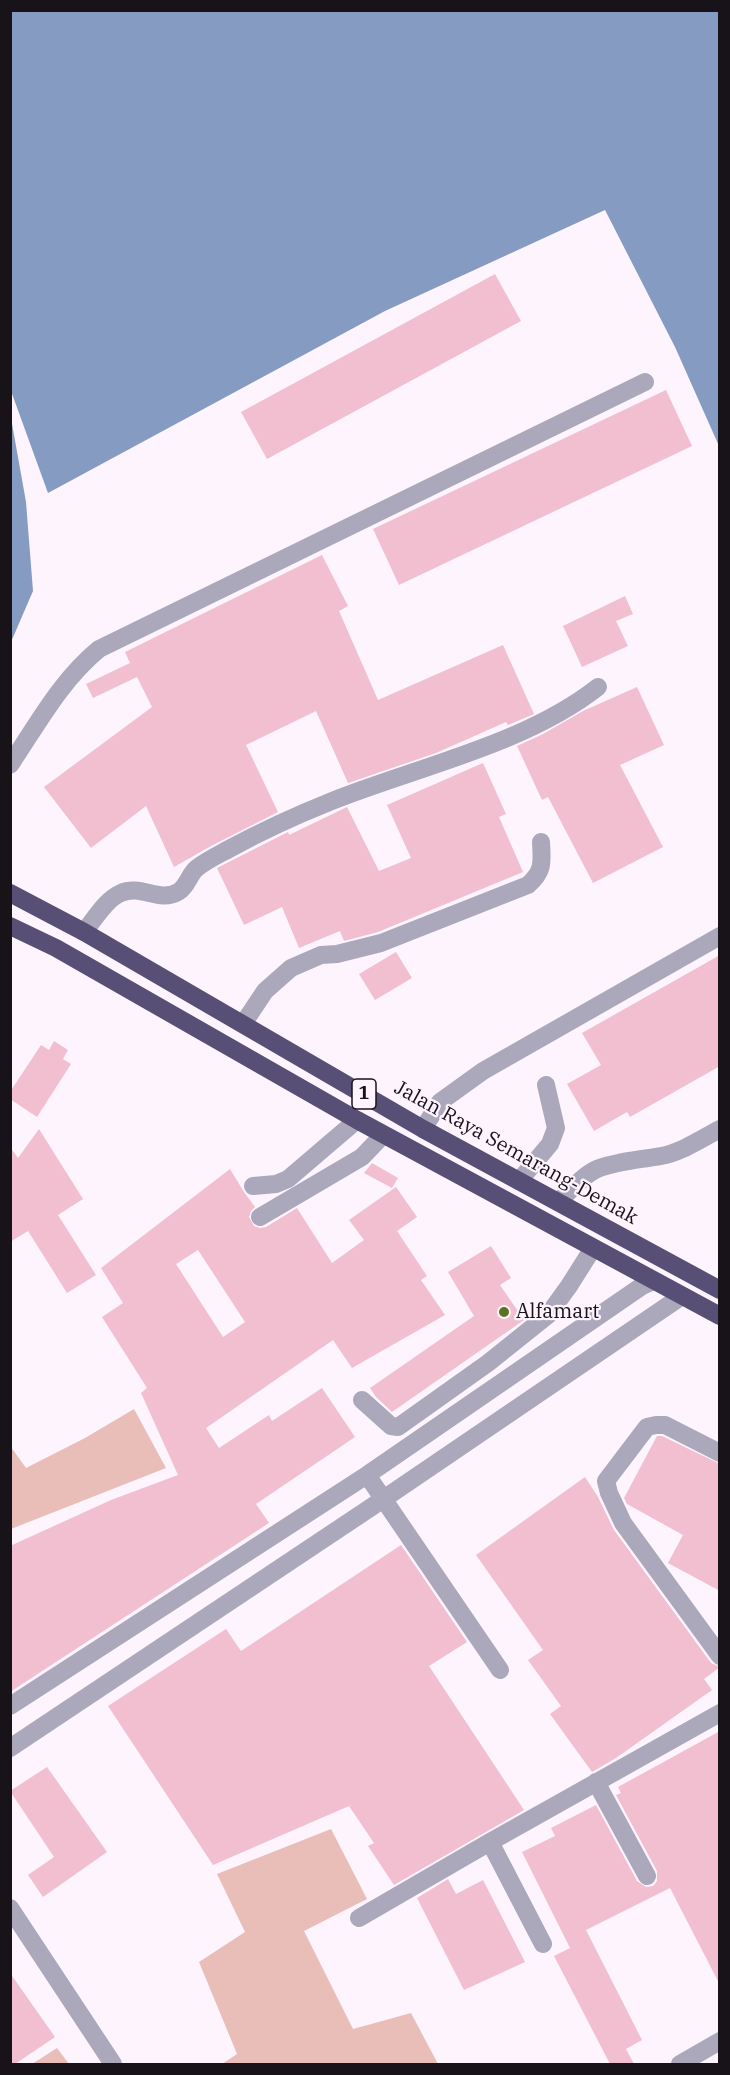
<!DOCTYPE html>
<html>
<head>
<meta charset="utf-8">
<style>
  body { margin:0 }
  #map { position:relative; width:730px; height:2075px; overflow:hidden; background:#fdf4fe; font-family:"IBM Plex Serif",serif }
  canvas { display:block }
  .frame { position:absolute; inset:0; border:12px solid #181318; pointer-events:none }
</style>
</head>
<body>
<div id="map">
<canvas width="730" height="2075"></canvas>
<div class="frame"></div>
</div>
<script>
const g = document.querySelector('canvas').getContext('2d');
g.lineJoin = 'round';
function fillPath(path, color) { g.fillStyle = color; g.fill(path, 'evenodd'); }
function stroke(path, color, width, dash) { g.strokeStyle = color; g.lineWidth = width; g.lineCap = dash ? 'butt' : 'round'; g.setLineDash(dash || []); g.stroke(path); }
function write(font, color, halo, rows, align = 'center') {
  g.font = font + ' "IBM Plex Serif",serif'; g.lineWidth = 4.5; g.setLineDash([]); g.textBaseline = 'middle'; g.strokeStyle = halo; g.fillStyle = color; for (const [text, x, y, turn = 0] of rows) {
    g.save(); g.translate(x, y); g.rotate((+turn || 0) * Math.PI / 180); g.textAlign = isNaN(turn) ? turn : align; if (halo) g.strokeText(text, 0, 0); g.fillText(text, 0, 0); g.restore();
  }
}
fillPath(new Path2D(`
  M134 1409 166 1468 11 1529V1447L26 1468 85 1438Z
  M331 1829 367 1899 304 1931 353 2029 411 2013 438 2064H222L237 2054 199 1962 245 1932 217 1874Z
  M57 2048 69 2064H32Z`), '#e9beb8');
fillPath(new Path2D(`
  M11 10 719 11V446L675 347 605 210 385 311 48 493 11 391Z
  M11 418 26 502 33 591 11 642Z`), '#869bc1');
fillPath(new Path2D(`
  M495 274 521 321 267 459 241 412Z
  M666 390 692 446 399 585 373 529Z
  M322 555 348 606 339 611 378 700 503 645 534 714 508 725 506 722 436 753 348 783 316 711 246 745 278 812 211 846 174 867 146 806 91 848 44 787 152 707 137 677 93 698 86 684 130 663 125 652Z
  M625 596 633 614 616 621 628 646 582 667 563 626Z
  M637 687 664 745 620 765 663 847 593 883 548 797 542 800 517 746 543 734 583 711Z
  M483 763 506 814 499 817 523 872 378 932 344 941 340 931 299 948 282 907 244 925 217 868 284 834 288 832 289 835 347 807 379 871 411 858 387 805Z
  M396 952 412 978 375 1000 359 974Z
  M720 955V1066L630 1117 627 1112 594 1131 567 1084 601 1065 582 1033Z
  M54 1041 68 1050 63 1059 71 1064 37 1117 10 1099V1092L41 1045 49 1050Z
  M39 1129 83 1199 58 1215 96 1275 67 1293 28 1231 10 1242V1147L18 1158Z
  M372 1163 398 1178 392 1188 364 1173Z
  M230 1169 244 1192 255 1207 251 1211 249 1217 254 1226 260 1228 266 1227 297 1208 332 1263 364 1240 349 1220 396 1187 417 1217 397 1231 427 1276 421 1280 445 1315 352 1368 333 1340 206 1428 219 1448 269 1415 272 1421 322 1388 355 1437 256 1504 269 1523 10 1692V1546L111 1500 178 1475 141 1393 147 1388 102 1317 123 1303 101 1268ZM198 1250 245 1322 223 1337 176 1264Z
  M491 1246 511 1278 500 1285 524 1320 392 1412 376 1397 370 1388 474 1316 448 1272Z
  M657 1436H662L720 1464V1591L668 1563 683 1535 627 1504 624 1498Z
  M585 1477 598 1497 614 1530 711 1663 720 1667 704 1679 712 1690 616 1758 592 1772 550 1714 561 1706 528 1660 543 1650 476 1555Z
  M401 1545 467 1642 429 1666 524 1810 394 1885 368 1846 374 1843 349 1806 213 1865 108 1706 226 1629 241 1651Z
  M720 1731V1985L670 1888 586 1930 642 2040 626 2049 634 2064H610L554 1956 570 1948 522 1852 555 1836 551 1828 596 1805 637 1881 646 1887 653 1886 657 1881V1871L616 1795 621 1793 618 1787Z
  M47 1767 107 1852 43 1897 28 1875 54 1857 10 1791Z
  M448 1879 456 1894 483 1880 525 1962 464 1990 417 1898Z
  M10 1973 55 2037 15 2064H10Z`), '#f1bfcf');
stroke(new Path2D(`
  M10 765C37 725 61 680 99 649L645 382
  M84 932C94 920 106 899 121 893 141 884 159 903 178 892 188 886 189 874 197 868 207 860 218 855 229 849 262 831 297 815 332 801 417 767 526 744 598 687
  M243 1024 265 991 291 968 321 955 337 954 381 943 528 885C544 871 542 862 541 842
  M423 1129 440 1102 483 1071 720 936
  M519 1181 550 1144 556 1128 546 1085
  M253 1186 276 1184 288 1179 357 1120
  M558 1202C570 1191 582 1176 597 1169 618 1161 639 1160 661 1156 682 1152 701 1139 720 1129
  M260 1217 362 1157 383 1135
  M362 1400 391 1426 398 1427 488 1363 548 1315 569 1286 593 1248
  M720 1453 665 1425H656L647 1427 606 1481 609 1493 623 1523 720 1656
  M367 1475 500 1670
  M10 1706 367 1475 642 1286 653 1281
  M10 1748 382 1500 682 1296
  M596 1782 647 1876
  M490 1842 543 1944
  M10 1908 113 2064
  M359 1918 490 1842 720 1713
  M680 2064 720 2041`), '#aba8bb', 18);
stroke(new Path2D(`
  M10 893 84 932 423 1129 720 1290
  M10 926 56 948 357 1120 720 1316`), '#574f75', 18);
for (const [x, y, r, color] of [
  [504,1312,6,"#5c7121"]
]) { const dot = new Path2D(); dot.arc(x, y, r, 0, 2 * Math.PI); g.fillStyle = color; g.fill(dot); stroke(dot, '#fdf4fe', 2); }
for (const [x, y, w] of [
  [364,1094,24]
]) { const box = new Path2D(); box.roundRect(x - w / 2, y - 15, w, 30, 4.5); g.fillStyle = '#fdf4fe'; g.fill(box); stroke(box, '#181318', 1.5); }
write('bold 18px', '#181318', null, [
  ["1",364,1094]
]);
write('20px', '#181318', '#fdf4fe', [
  ["Jalan Raya Semarang-Demak",516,1153,29]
]);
write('20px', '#181318', '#fdf4fe', [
  ["Alfamart",516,1312]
], 'left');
</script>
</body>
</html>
